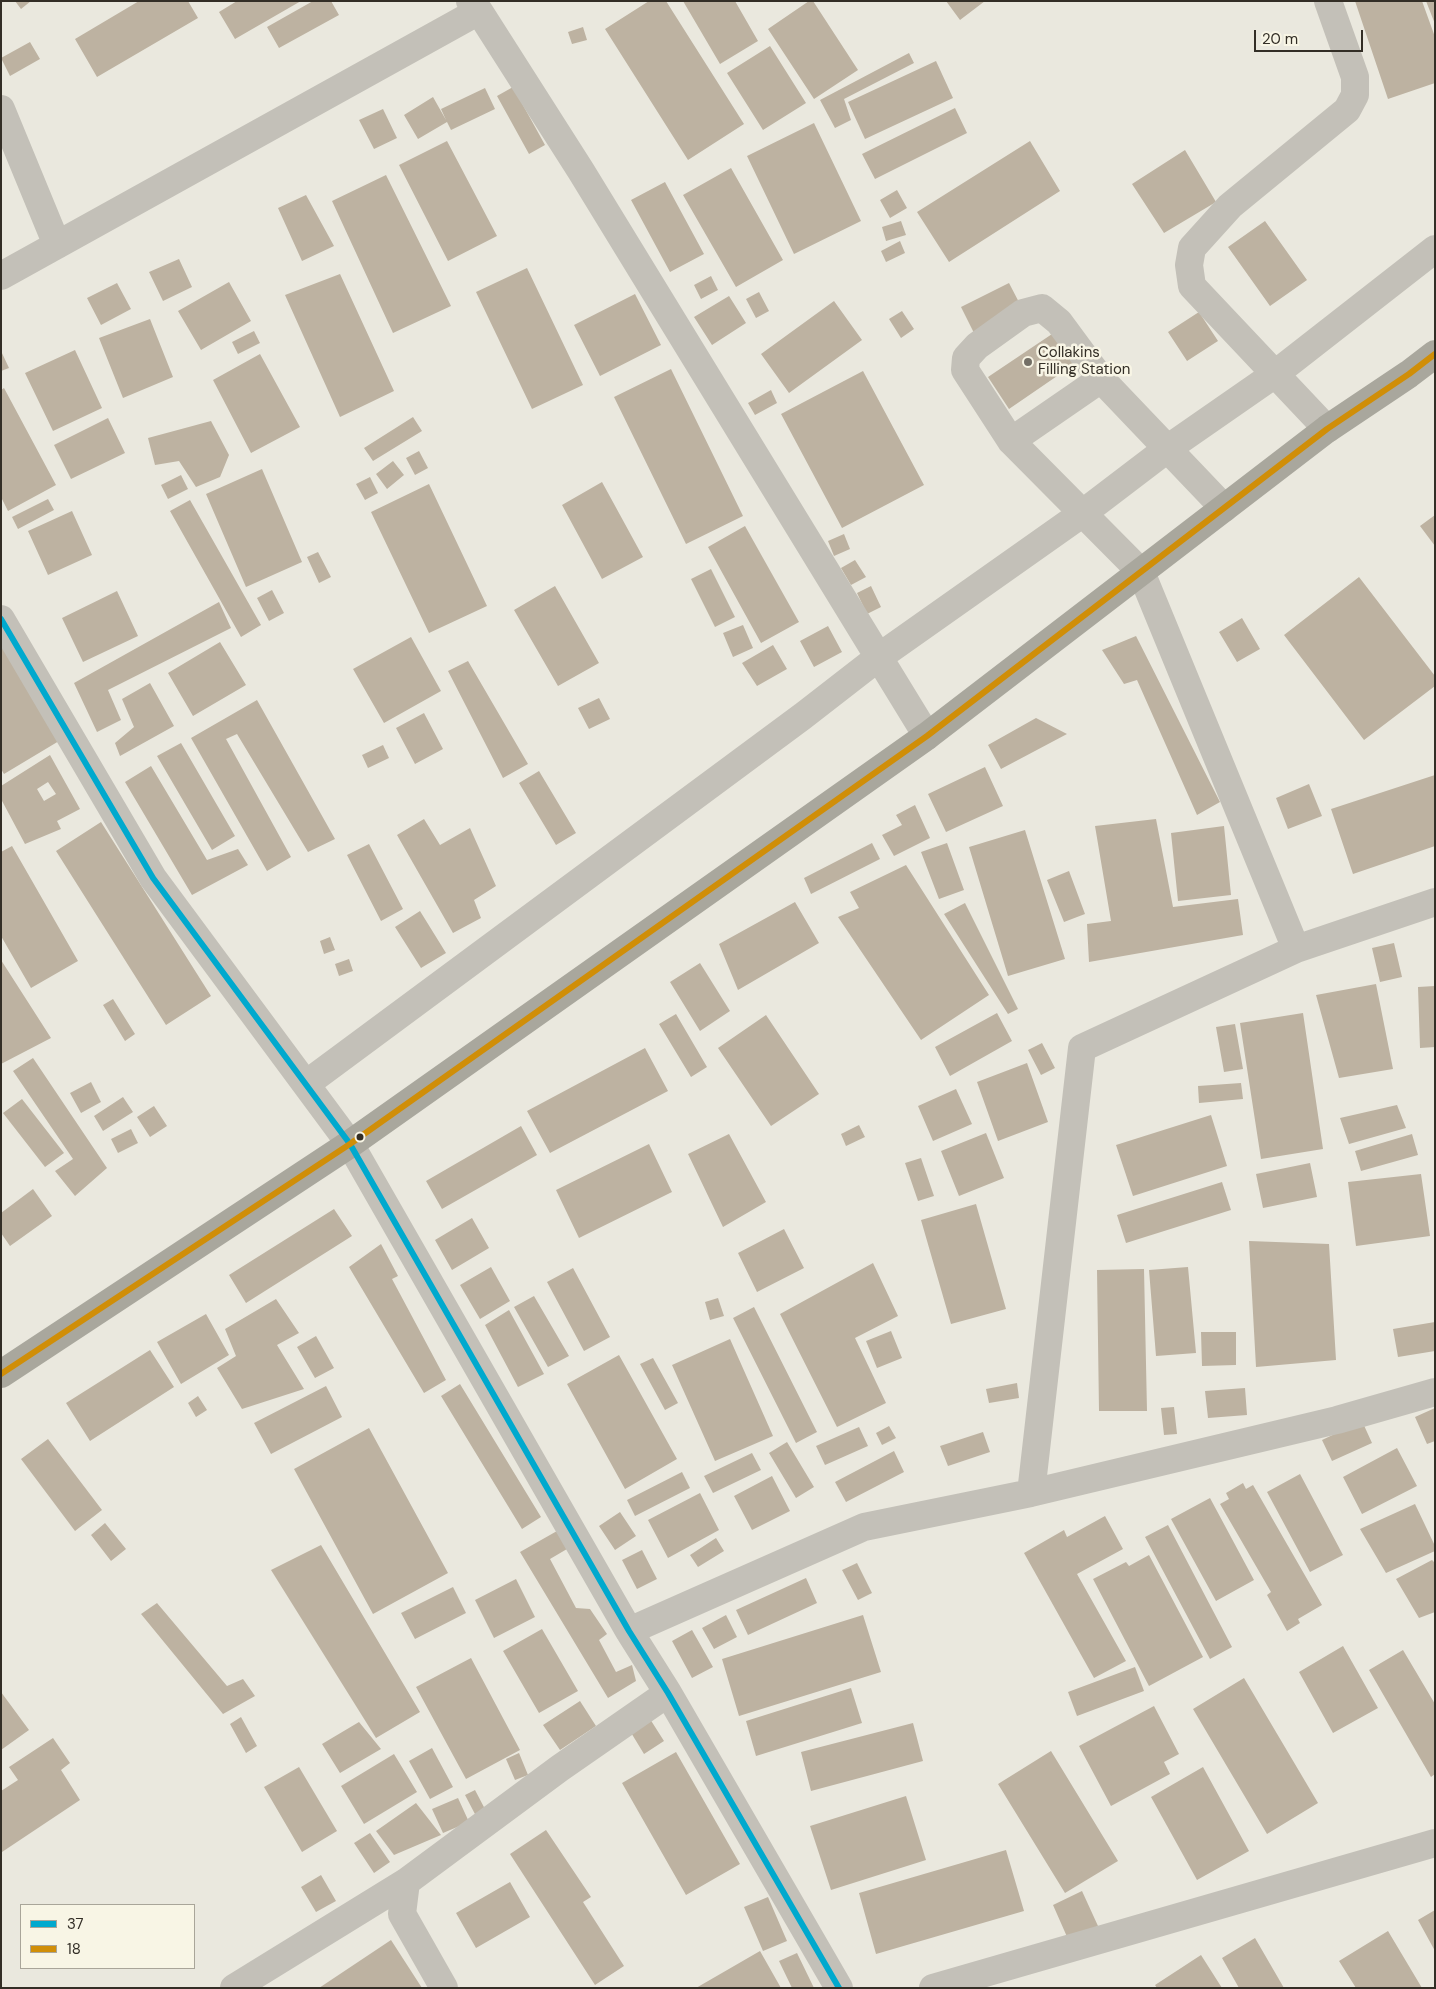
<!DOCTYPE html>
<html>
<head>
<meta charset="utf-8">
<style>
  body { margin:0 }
  #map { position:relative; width:1436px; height:1989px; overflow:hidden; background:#eae8de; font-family:"DM Sans",sans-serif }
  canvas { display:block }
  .frame { position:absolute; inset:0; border:2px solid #332e26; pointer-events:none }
  .legend { position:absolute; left:20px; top:1904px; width:175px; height:65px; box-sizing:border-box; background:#f8f5e5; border:1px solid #a9a599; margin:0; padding:6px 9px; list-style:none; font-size:15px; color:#332e26 }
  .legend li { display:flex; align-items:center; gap:10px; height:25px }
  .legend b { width:25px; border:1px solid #a9a599 }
  .scale { position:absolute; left:1254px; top:30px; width:109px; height:22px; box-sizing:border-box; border:2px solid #332e26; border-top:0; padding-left:6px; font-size:15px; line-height:18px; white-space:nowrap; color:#332e26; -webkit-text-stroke:4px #f8f5e5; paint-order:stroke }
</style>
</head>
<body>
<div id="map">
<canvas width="1436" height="1989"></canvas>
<div class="frame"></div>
<ul class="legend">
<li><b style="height:6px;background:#00a9ce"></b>37</li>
<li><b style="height:6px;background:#d08e08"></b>18</li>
</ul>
<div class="scale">20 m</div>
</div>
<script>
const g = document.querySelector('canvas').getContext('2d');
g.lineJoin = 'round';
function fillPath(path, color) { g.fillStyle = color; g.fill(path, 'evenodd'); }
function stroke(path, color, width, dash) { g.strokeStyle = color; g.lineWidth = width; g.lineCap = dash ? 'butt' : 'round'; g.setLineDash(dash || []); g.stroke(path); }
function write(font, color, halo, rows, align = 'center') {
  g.font = font + ' "DM Sans",sans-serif'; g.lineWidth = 5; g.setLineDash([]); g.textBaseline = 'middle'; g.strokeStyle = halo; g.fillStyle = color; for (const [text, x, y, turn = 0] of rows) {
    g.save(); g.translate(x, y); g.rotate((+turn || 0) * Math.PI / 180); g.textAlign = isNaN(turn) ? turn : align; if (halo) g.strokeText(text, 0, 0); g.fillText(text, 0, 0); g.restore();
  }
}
fillPath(new Path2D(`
  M15 1H31L21 9Z
  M139 1H188L198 18 97 77 75 39Z
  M237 1H301L235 39 219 12Z
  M313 1H331L339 15 279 48 267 27Z
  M649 1H666L744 124 688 160 605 29Z
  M683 1H735L758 41 720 64Z
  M809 1H813L858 70 814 99 768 29Z
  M946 1H985L960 20Z
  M1355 1H1422L1435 37V83L1388 99Z
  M1426 1H1435V24Z
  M583 27 587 40 572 44 568 32Z
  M30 42 40 59 10 76 1 58Z
  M770 46 806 103 763 130 727 73Z
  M909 53 914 63 844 99 851 120 835 128 820 100Z
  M936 61 953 98 865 139 848 102Z
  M513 87 545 145 529 154 497 96Z
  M485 88 495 109 451 130 447 122 418 139 404 115 433 97 446 120 441 109Z
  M955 108 967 133 875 179 862 154Z
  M383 109 397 138 374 149 359 120Z
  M814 123 861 221 794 254 747 156Z
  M447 141 497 236 448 261 399 165Z
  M1030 141 1060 191 949 262 917 212Z
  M1185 150 1216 202 1164 233 1132 184Z
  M731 168 783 260 736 287 683 195Z
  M386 175 451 306 393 333 332 201Z
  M665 182 704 254 670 272 631 200Z
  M897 190 907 208 890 218 880 200Z
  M306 195 334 246 302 261 278 208Z
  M901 221 906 235 886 241 882 227Z
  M1265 221 1307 280 1270 306 1228 247Z
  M900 241 905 253 886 262 881 251Z
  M179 259 192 287 163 301 149 272Z
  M527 268 583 385 532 409 476 292Z
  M340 274 394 391 340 417 285 295Z
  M711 276 718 290 701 299 694 285Z
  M229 282 251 321 201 350 178 311Z
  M117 283 131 309 101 325 87 298Z
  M1009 283 1023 310 975 335 961 307Z
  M759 292 769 311 756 318 746 299Z
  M635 294 661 345 600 376 574 325Z
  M729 296 746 323 712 345 694 317Z
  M834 301 862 340 789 393 761 354Z
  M902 311 914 329 901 338 889 319Z
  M1199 312 1218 341 1187 361 1168 332Z
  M150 319 173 377 123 398 99 338Z
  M1058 330 1079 361 1009 409 988 377Z
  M254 331 260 343 238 354 232 342Z
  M75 350 102 408 53 431 25 373Z
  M1 351 9 368 1 371Z
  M260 354 300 427 251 453 213 380Z
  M671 369 743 516 686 544 614 397Z
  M863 371 924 485 842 528 781 414Z
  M4 388 56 485 8 511 1 497V390Z
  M771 390 777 403 755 415 748 403Z
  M413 417 422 431 373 461 364 448Z
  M108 418 125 453 71 479 54 445Z
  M211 421 229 455 220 477 196 487 179 461 155 465 148 438Z
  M419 451 428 468 415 475 406 458Z
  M393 461 404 475 387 489 376 474Z
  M262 469 302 562 246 587 206 494Z
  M181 475 188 489 168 499 161 485Z
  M370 477 378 493 365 500 356 484Z
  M602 482 643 557 602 579 562 505Z
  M429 484 487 606 429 633 371 512Z
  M48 499 54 510 18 529 12 517Z
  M190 500 261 625 241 637 170 511Z
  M72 511 92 555 48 575 28 531Z
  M1435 515V546L1420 526Z
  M745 526 799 622 761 643 708 547Z
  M844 534 850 549 834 556 828 541Z
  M318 552 331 577 319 583 307 557Z
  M855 560 866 577 851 585 841 568Z
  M711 569 735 617 715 627 691 579Z
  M1359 577 1435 676V686L1364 740 1284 635Z
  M555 586 599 663 558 686 514 610Z
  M871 586 881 607 867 614 857 593Z
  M272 590 284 613 269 621 257 598Z
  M117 591 138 636 83 662 62 618Z
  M219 602 231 628 108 690 121 720 97 732 74 683Z
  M1242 618 1260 649 1237 662 1219 632Z
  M743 625 753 648 733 657 723 633Z
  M828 626 842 652 814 667 800 641Z
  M1136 636 1220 802 1197 815 1137 680 1124 684 1102 650Z
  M411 637 441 691 384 723 353 669Z
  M220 642 246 685 193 716 168 673Z
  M1 645 59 741 4 774 1 769Z
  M773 645 787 669 757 686 742 663Z
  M468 661 528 764 503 778 448 671Z
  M150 683 174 726 120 756 115 743 134 727 122 699Z
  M599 698 610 719 589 729 578 708Z
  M257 700 335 839 308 852 237 734 226 739 291 857 267 871 191 738Z
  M424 713 443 749 415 764 396 728Z
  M1036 718 1067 734 1001 769 988 745Z
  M181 743 235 836 212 850 157 756Z
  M383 745 389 758 368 768 362 755Z
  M50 755 80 809 57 821 61 829 25 844 1 799V786ZM48 782 56 794 44 801 37 789Z
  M151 766 207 860 238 849 248 865 192 895 125 782Z
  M985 767 1003 806 946 832 928 794Z
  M539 771 576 833 556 845 519 783Z
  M1435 775V846L1353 874 1331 809Z
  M1309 784 1322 816 1288 829 1276 798Z
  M915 805 930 838 894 856 882 835 902 825 896 815Z
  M424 819 440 845 470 828 496 886 474 900 481 918 453 933 397 835Z
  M1156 819 1173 907 1238 899 1243 935 1089 962 1087 924 1111 921 1095 826Z
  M101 822 211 996 166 1025 56 851Z
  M1224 826 1231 895 1178 901 1171 833Z
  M1025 830 1065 959 1008 976 969 847Z
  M872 843 880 859 811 894 804 878Z
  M947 843 964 890 939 899 921 852Z
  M369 844 403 909 381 921 347 855Z
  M12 846 78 961 31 988 1 936V852Z
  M906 865 989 995 921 1040 838 917 859 908 850 892Z
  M1069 871 1085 914 1064 922 1047 880Z
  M795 902 819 943 738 990 719 944Z
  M965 903 1018 1009 1008 1014 944 914Z
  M420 911 446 953 421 968 395 927Z
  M330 937 335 950 324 954 320 941Z
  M1394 943 1402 977 1380 982 1372 948Z
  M349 959 353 971 339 976 335 964Z
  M1 960 51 1038 1 1064Z
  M700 963 730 1011 700 1031 670 982Z
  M1376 984 1393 1069 1339 1078 1316 995Z
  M1435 986V1047L1420 1048 1418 987Z
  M113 999 135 1034 125 1041 103 1005Z
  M997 1013 1012 1041 950 1076 935 1047Z
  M1303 1013 1323 1149 1261 1159 1240 1023Z
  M676 1014 707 1067 691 1077 659 1024Z
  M766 1015 819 1094 771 1126 718 1048Z
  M1235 1024 1243 1069 1224 1072 1216 1027Z
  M1042 1043 1055 1068 1041 1075 1028 1050Z
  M645 1048 668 1091 550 1153 527 1111Z
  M33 1058 107 1168 75 1196 55 1171 73 1159 13 1071Z
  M1027 1063 1048 1122 998 1141 977 1082Z
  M91 1082 101 1102 81 1113 70 1093Z
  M1241 1083 1243 1099 1199 1103 1198 1086Z
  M956 1089 972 1124 933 1141 918 1106Z
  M123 1097 133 1112 103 1131 94 1116Z
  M22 1099 64 1153 45 1167 3 1113Z
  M1397 1105 1406 1128 1349 1144 1340 1118Z
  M154 1106 167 1126 150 1137 137 1117Z
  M1211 1115 1227 1166 1133 1196 1116 1145Z
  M859 1125 865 1137 846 1146 841 1134Z
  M521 1126 537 1155 442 1209 426 1181Z
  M131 1129 138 1143 118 1153 111 1139Z
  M986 1133 1004 1178 959 1196 941 1151Z
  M729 1134 766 1202 723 1227 688 1154Z
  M1412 1134 1418 1155 1361 1171 1355 1151Z
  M649 1144 672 1192 579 1238 556 1190Z
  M921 1158 934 1196 918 1201 905 1163Z
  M1310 1163 1317 1197 1263 1208 1256 1174Z
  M1421 1174 1430 1236 1356 1246 1348 1182Z
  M1222 1182 1231 1210 1126 1243 1117 1215Z
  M33 1189 52 1216 10 1246 1 1233V1213Z
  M976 1204 1006 1309 951 1324 921 1220Z
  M334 1209 352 1236 246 1303 229 1275Z
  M472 1218 489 1248 452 1270 435 1240Z
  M784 1229 804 1268 757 1292 738 1253Z
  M1249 1241 1329 1244 1336 1360 1256 1367Z
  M381 1244 398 1276 392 1279 446 1380 424 1393 349 1267Z
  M873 1263 898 1316 855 1338 886 1403 837 1427 780 1314Z
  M491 1267 510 1301 480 1319 460 1285Z
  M1188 1267 1196 1353 1156 1356 1149 1270Z
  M573 1268 610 1337 584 1351 547 1282Z
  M1144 1269 1147 1411H1099L1097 1270Z
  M534 1296 569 1356 548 1367 514 1307Z
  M718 1298 724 1316 710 1320 705 1302Z
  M276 1299 299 1333 277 1345 304 1389 242 1409 217 1368 236 1356 225 1329Z
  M754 1307 817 1432 796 1443 733 1318Z
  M509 1310 544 1374 518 1387 485 1325Z
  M206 1314 229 1355 181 1384 157 1342Z
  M1435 1322V1351L1398 1357 1393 1329Z
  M891 1331 902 1358 877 1368 866 1341Z
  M1201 1332H1236V1365L1202 1366Z
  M316 1336 334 1368 315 1378 297 1347Z
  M730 1339 773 1436 715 1461 672 1365Z
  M150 1350 174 1387 90 1441 66 1403Z
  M619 1355 677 1459 625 1489 567 1384Z
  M653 1358 678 1403 665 1410 640 1364Z
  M1017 1383 1019 1398 989 1403 986 1389Z
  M460 1384 541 1517 522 1529 441 1396Z
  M326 1386 342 1417 271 1454 254 1423Z
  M1245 1388 1247 1415 1208 1418 1205 1391Z
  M198 1396 207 1410 196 1417 188 1403Z
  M1174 1407 1177 1434 1164 1435 1161 1408Z
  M1435 1408V1441L1427 1444 1415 1417Z
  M1362 1421 1372 1443 1332 1461 1322 1440Z
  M889 1426 896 1438 882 1445 876 1433Z
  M859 1427 868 1446 825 1465 816 1446Z
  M369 1428 448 1573 373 1614 294 1469Z
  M983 1432 990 1452 948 1466 940 1446Z
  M48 1439 102 1510 75 1531 21 1459Z
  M787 1442 814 1487 796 1498 769 1453Z
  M1397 1448 1417 1486 1362 1514 1343 1477Z
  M894 1451 904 1472 846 1502 835 1482Z
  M752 1453 761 1470 713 1493 704 1476Z
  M682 1472 690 1488 635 1516 627 1500Z
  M1300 1474 1343 1555 1310 1572 1267 1492Z
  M772 1476 790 1511 752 1530 734 1496Z
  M1243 1483 1246 1489 1253 1485 1322 1605 1298 1619 1300 1623 1287 1631 1267 1595 1271 1592 1220 1504 1229 1499 1226 1493Z
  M700 1493 719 1530 668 1558 648 1520Z
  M1210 1498 1254 1580 1216 1601 1171 1519Z
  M1415 1504 1435 1546V1551L1386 1573 1360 1529Z
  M620 1512 636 1536 615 1550 599 1526Z
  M1105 1516 1123 1549 1077 1574 1126 1661 1094 1678 1024 1553 1064 1530 1067 1537Z
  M105 1523 126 1549 111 1561 91 1535Z
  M1168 1525 1232 1647 1210 1659 1145 1537Z
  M557 1531 567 1549 550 1559 576 1608 590 1609 607 1634 599 1640 616 1672 632 1665 636 1681 608 1698 520 1552Z
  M716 1538 724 1551 698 1567 690 1555Z
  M321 1545 420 1712 376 1738 271 1570Z
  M642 1550 657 1579 637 1589 622 1560Z
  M1149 1555 1203 1657 1149 1686 1093 1579 1126 1562 1129 1566Z
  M1432 1560 1435 1563V1612L1419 1618 1396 1579Z
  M857 1563 872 1593 858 1600 842 1570Z
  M806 1578 817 1603 748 1635 736 1610Z
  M516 1579 535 1617 494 1638 475 1600Z
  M453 1587 466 1613 415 1639 401 1613Z
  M157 1603 227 1686 243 1679 255 1696 223 1714 141 1614Z
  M726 1615 737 1637 714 1649 702 1628Z
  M863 1615 881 1672 739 1716 722 1659Z
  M542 1629 578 1691 539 1713 503 1651Z
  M692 1630 713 1667 692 1678 672 1641Z
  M1343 1646 1378 1708 1333 1733 1299 1672Z
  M1403 1650 1435 1704V1774L1431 1777 1369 1670Z
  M471 1658 520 1750 466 1779 416 1687Z
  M1135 1667 1144 1691 1077 1716 1068 1692Z
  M1244 1678 1318 1803 1267 1834 1193 1709Z
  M851 1688 862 1723 756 1756 746 1721Z
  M1 1692 29 1730 1 1750Z
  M580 1701 596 1726 560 1750 543 1725Z
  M1154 1706 1179 1754 1164 1762 1170 1774 1111 1806 1079 1746Z
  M241 1717 257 1746 246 1753 230 1724Z
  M650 1719 664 1741 644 1754 630 1731Z
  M359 1722 381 1749 340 1773 322 1744Z
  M913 1723 923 1761 811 1791 801 1752Z
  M53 1738 70 1763 61 1770 80 1800 2 1852 1 1791 18 1780 9 1767Z
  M432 1748 453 1787 430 1799 409 1761Z
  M1051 1751 1118 1861 1065 1893 998 1784Z
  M676 1752 740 1864 686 1895 622 1783Z
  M519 1753 528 1775 515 1780 506 1759Z
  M394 1754 417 1792 364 1824 341 1786Z
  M299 1767 337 1831 302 1852 264 1787Z
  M1203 1767 1249 1851 1197 1880 1151 1797Z
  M475 1790 486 1811 476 1816 465 1795Z
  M906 1796 926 1860 831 1890 810 1826Z
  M458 1798 469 1822 443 1833 432 1809Z
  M416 1803 441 1835 394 1855 376 1831Z
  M546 1830 591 1897 583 1902 624 1966 595 1985 510 1854Z
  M370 1833 390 1862 374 1873 354 1843Z
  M1006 1850 1024 1911 876 1954 859 1893Z
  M321 1875 336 1901 316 1912 301 1887Z
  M510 1882 530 1917 476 1948 456 1913Z
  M1082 1891 1098 1926 1068 1939 1053 1905Z
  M768 1897 787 1941 763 1951 744 1907Z
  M1435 1910V1951L1418 1920Z
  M1388 1931 1422 1988H1356L1339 1961Z
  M1255 1938 1284 1988H1239L1222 1958Z
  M391 1940 422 1988H319Z
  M760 1951 781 1988H696Z
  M797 1953 814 1988H792L779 1961Z
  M1201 1955 1222 1988H1157L1155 1985Z`), '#bdb2a1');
stroke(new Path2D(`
  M470 1 479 11 581 171 927 736
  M1 109 57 245
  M1 276 479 11
  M1327 429 1192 286 1189 265 1192 248 1230 206 1347 110 1355 95V77L1328 1
  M1011 441 1101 379
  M1224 508 1101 379 1059 322 1042 308 1023 313 977 346 966 358 965 370 1011 441 1141 572 1296 949
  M1 619 153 878 350 1144 629 1631 668 1693 839 1988
  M306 1084 803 716 879 657 1083 513 1167 449 1275 374 1435 249
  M1031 1493 1082 1048 1296 949 1435 902
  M629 1631 864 1527 1031 1493 1337 1420 1435 1392
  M406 1882 402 1914 444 1988
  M234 1988 406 1882 560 1768 668 1693
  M933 1988 1435 1843`), '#c3c0b8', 28);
stroke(new Path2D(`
  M1 1374 350 1144 927 736 1327 429 1409 374 1435 354`), '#a9a79d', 28);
stroke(new Path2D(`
  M1 619 153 878 350 1144 629 1631 668 1693 839 1988`), '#00a9ce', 6);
stroke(new Path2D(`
  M1 1374 350 1144 927 736 1327 429 1409 374 1435 354`), '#d08e08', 6);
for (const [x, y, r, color] of [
  [1028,362,5,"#736f66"],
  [360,1137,4.5,"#332e26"]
]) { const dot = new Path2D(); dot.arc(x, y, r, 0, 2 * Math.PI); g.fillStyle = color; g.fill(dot); stroke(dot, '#f8f5e5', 2); }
write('15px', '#332e26', '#f8f5e5', [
  ["Collakins",1038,353],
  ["Filling Station",1038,370]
], 'left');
</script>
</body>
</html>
